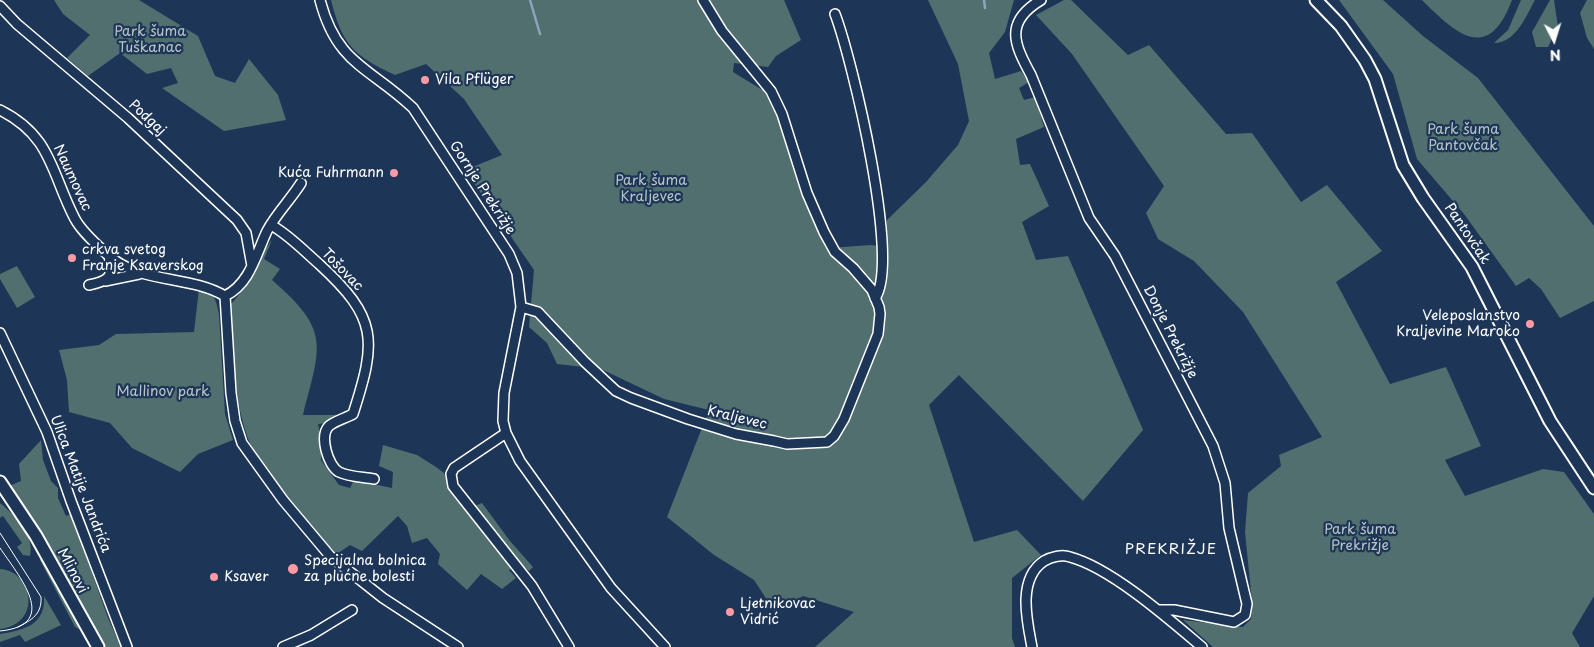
<!DOCTYPE html>
<html>
<head>
<meta charset="utf-8">
<style>
  body { margin:0 }
  #map { position:relative; width:1594px; height:647px; overflow:hidden; background:#1d3557; font-family:"Playpen Sans",sans-serif }
  canvas { display:block }
  .north { position:absolute; left:1529px; top:15px; width:50px; height:50px; -webkit-text-stroke:4px #1d3557; paint-order:stroke; rotate:175deg; font-size:14px; font-weight:700; line-height:20px; text-align:center; color:#fff }
  .north::after { content:''; display:block; margin:auto; width:18px; height:22px; background:#fff; clip-path:polygon(50% 0,100% 100%,50% 72%,0 100%) }
</style>
</head>
<body>
<div id="map">
<canvas width="1594" height="647"></canvas>
<div class="north">N</div>
</div>
<script>
const g = document.querySelector('canvas').getContext('2d');
g.lineJoin = 'round';
function fillPath(path, color) { g.fillStyle = color; g.fill(path, 'evenodd'); }
function stroke(path, color, width, dash) { g.strokeStyle = color; g.lineWidth = width; g.lineCap = dash ? 'butt' : 'round'; g.setLineDash(dash || []); g.stroke(path); }
function write(font, color, halo, rows, align = 'center') {
  g.font = font + ' "Playpen Sans",sans-serif'; g.lineWidth = 4.5; g.setLineDash([]); g.textBaseline = 'middle'; g.strokeStyle = halo; g.fillStyle = color; for (const [text, x, y, turn = 0] of rows) {
    g.save(); g.translate(x, y); g.rotate((+turn || 0) * Math.PI / 180); g.textAlign = isNaN(turn) ? turn : align; if (halo) g.strokeText(text, 0, 0); g.fillText(text, 0, 0); g.restore();
  }
}
fillPath(new Path2D(`
  M54 0H139L198 36 215 76 235 83 249 59 278 95 286 120 224 131 162 88 178 83 171 68 147 74 120 53 88 76 67 58 90 35 63 14Z
  M331 0H784L801 40 776 56 768 67 734 63 733 72 764 91 777 116 818 231 829 248 871 245 886 247 887 220 926 182 958 145 969 121 958 64 928 0H1014L1005 32 989 53 995 79 1021 71 1029 82 1019 88 1024 100 1035 97 1044 127 1016 139 1020 165 1030 164 1049 206 1022 222 1036 260 1068 256 1143 430 1083 501 959 375 929 405 974 542 1017 530 1041 555 1012 578V638L1015 647H815L854 612 803 596 775 612 754 580 714 555 667 517 709 410 664 399 601 369 557 364 547 343 529 327 534 270 465 170 502 155 464 99 426 64 395 75C354 56 342 45 331 0Z
  M1064 0H1071L1128 55 1149 45 1226 134 1252 133 1301 202 1327 185 1382 251 1336 282 1390 384 1446 367 1481 446 1445 460 1465 496 1543 469 1564 472 1594 514V596L1572 633 1580 647H1213L1183 620 1243 627 1251 619 1252 602 1245 532 1248 493 1281 466 1279 455 1322 437 1243 312 1194 261 1158 239 1146 213 1164 186 1072 54 1036 15Z
  M1339 0H1383L1423 36 1478 78 1594 226V301L1560 318 1541 289 1529 278 1516 286 1464 214 1417 159 1393 74Z
  M1422 0H1512C1488 64 1456 34 1422 0Z
  M1521 0H1535C1526 16 1516 43 1494 43L1508 30Z
  M1550 0H1554L1558 27 1548 47H1536L1532 32Z
  M1587 0H1594V49L1587 38 1580 13Z
  M272 240 264 259 280 269 272 280C331 331 321 345 303 415H342L338 422 318 424 322 442 321 460 339 485 350 488 354 480 392 488 393 472 379 466 383 445 417 455 436 467 444 473 449 485 467 509 482 503 510 541 533 567 529 571 521 564 509 570 516 578 502 589 481 574 467 590 438 564 440 554 427 538 412 543 407 526 398 516 362 551 350 545 337 554C311 529 256 466 246 433 233 392 233 346 231 304 250 285 256 260 272 240Z
  M17 266 35 297 17 308 0 279V274Z
  M199 288C216 295 215 297 219 314L225 414 233 440 198 454 180 472 132 448 110 423 69 412 67 380 59 350 99 345 116 334 194 332Z
  M41 440 43 460 51 481 58 488V498L66 516 71 514 108 618 121 647H103L40 533 9 486 21 481 19 464Z
  M0 503C15 515 35 536 30 556L23 555 17 547 22 543 3 516 0 518Z
  M41 557 79 627V629L75 627 40 560Z
  M0 569C33 571 43 624 0 629Z
  M44 596 61 625 25 642 20 635 0 642V634C24 630 46 625 44 596Z`), '#506f6e');
stroke(new Path2D(`
  M530 0 540 34
  M984 0 985 8`), '#8fa4b9', 2.5);
const minor = new Path2D(`
  M320 0C337 65 370 67 413 108L509 254 517 273 521 307 504 393 503 421 506 433 520 461 611 588 665 647
  M1041 0C1004 22 1014 44 1031 75L1089 218 1115 256 1213 446 1225 483 1229 528 1247 604 1245 615 1234 622 1174 610H1159
  M0 6 17 24 128 118 237 220 246 233 252 266
  M835 14C852 59 901 262 875 298
  M0 110C52 136 51 173 75 219 82 232 97 245 108 255 140 284 190 275 225 296
  M271 225C288 234 304 251 319 264 378 318 377 340 353 414 346 418 335 421 329 426 319 436 328 466 339 472 349 477 363 477 374 479
  M105 281 139 274
  M89 285C109 281 114 277 109 256
  M225 296 231 393 235 421 242 443 283 500 330 556 383 598 458 647
  M225 296C250 284 256 254 267 231 276 214 291 199 301 183
  M521 307 538 312 585 362 616 391 631 398 688 419 736 434 774 441 787 444 827 442 834 436 844 419 878 334 880 314 879 307 872 290 853 268 835 252 824 232 807 193 782 114 771 91 722 31 703 0
  M0 333 47 432 71 501 127 647
  M506 433 454 468 451 474 453 486 532 586 569 647
  M283 647 311 635 352 610
  M1032 647C1027 621 1017 579 1044 561 1051 557 1062 554 1070 557 1111 568 1169 619 1202 647`);
const major = new Path2D(`
  M1316 0 1341 26 1365 60 1375 79 1403 165 1423 198 1472 267 1550 421 1594 488
  M0 482 36 536 98 647`);
stroke(minor, '#fff', 12);
stroke(major, '#fff', 15);
stroke(minor, '#1d3557', 9);
stroke(major, '#1d3557', 11);
stroke(new Path2D(`
  M0 533 41 597C42 614 32 620 18 627
  M0 548C18 575 62 625 0 631`), '#fff', 1);
for (const [x, y, r, color] of [
  [425,80,5,"#ff9aa2"],
  [394,173,5,"#ff9aa2"],
  [72,258,5,"#ff9aa2"],
  [1530,324,5,"#ff9aa2"],
  [293,569,6,"#ff9aa2"],
  [214,577,5,"#ff9aa2"],
  [730,612,5,"#ff9aa2"]
]) { const dot = new Path2D(); dot.arc(x, y, r, 0, 2 * Math.PI); g.fillStyle = color; g.fill(dot); stroke(dot, '#1d3557', 2); }
write('14px', '#b9c5c5', '#1d3557', [
  ["Park šuma",150,32],
  ["Tuškanac",150,48],
  ["Park šuma",1463,130],
  ["Pantovčak",1463,146],
  ["Park šuma",651,181],
  ["Kraljevec",651,197],
  ["Mallinov park",163,392],
  ["Park šuma",1360,530],
  ["Prekrižje",1360,546]
]);
write('14px', '#fff', '#1d3557', [
  ["Vila Pflüger",435,80],
  ["Kuća Fuhrmann",384,173,"right"],
  ["crkva svetog",82,250],
  ["Franje Ksaverskog",82,266],
  ["Veleposlanstvo",1520,316,"right"],
  ["Kraljevine Maroko",1520,332,"right"],
  ["Specijalna bolnica",304,561],
  ["za plućne bolesti",304,577],
  ["Ksaver",224,577],
  ["Ljetnikovac",740,604],
  ["Vidrić",740,620]
], 'left');
write('14px', '#fff', '#1d3557', [
  ["Podgaj",147,118,43],
  ["Naumovac",72,178,65],
  ["Gornje Prekrižje",482,188,57],
  ["Pantovčak",1467,234,56],
  ["Tošovac",342,270,46],
  ["Donje Prekrižje",1170,332,63],
  ["Kraljevec",737,418,14],
  ["Ulica Matije Jandrića",80,484,69],
  ["Mlinovi",72,571,62]
]);
g.letterSpacing = '1px';
write('15px', '#fff', '#1d3557', [
  ["PREKRIŽJE",1171,550]
]);
g.letterSpacing = '0px';
</script>
</body>
</html>
